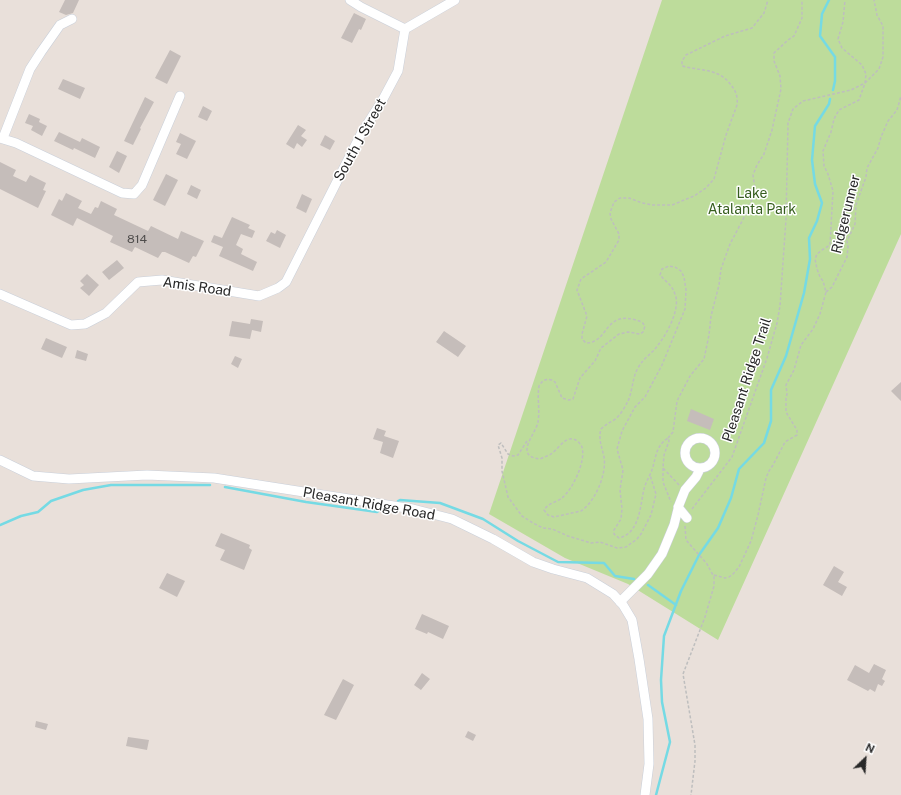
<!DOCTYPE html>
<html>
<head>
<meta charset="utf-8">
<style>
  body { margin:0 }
  #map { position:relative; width:901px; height:795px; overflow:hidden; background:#e9e0da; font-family:"Public Sans",sans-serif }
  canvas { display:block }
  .north { position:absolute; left:845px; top:739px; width:40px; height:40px; -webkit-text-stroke:3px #fff; paint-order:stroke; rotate:25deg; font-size:11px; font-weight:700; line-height:16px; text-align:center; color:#282828 }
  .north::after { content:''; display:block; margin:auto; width:14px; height:18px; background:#282828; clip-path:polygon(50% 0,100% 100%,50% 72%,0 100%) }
</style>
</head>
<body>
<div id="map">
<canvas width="901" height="795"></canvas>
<div class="north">N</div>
</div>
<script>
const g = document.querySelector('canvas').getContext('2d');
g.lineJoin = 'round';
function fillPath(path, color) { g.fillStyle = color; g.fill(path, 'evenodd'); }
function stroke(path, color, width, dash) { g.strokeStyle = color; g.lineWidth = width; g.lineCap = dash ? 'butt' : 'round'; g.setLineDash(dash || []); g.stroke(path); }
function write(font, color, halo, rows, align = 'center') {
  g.font = font + ' "Public Sans",sans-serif'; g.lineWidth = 3; g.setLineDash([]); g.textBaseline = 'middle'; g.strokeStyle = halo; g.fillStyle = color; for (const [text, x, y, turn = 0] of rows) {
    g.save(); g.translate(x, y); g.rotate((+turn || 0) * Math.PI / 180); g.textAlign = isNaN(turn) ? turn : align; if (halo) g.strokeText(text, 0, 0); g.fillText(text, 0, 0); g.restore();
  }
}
fillPath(new Path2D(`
  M662 0H901V234L718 640 628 584 565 558 489 514Z`), '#bddc9b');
stroke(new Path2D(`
  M829 0 822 14 820 36 835 57V81L833 90
  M225 487 306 502 377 512 380 510
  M398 501 400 500 440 503 483 519 518 541 558 562 604 563 615 576 634 579
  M0 525 21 516 38 512 51 501 83 490 111 485H210
  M648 585 676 605
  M656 795 670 742 662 702 661 680 664 636 681 591 699 555 718 528 731 498 739 469 764 443 771 421V390L786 356 804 293 810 259 809 238 817 221 822 203 815 184 812 160 815 126 829 104 830 99`), '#75dae4', 2.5);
fillPath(new Path2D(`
  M65 0H79L73 13 66 15 59 12Z
  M354 13 366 19 361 30 359 29 352 43 341 38Z
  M170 50 181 56 167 84 155 78Z
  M63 79 85 88 80 99 58 89Z
  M145 97 154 102 140 128 141 129 133 145 124 141Z
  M203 106 212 111 207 121 198 117Z
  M29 114 40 119 39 122 47 126 42 136 31 130 33 126 25 123Z
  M298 125 306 130 301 136 307 140 302 147 297 143 294 149 286 144Z
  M59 132 80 142 82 138 100 147 95 158 74 148 73 150 54 141Z
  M180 133 196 141 187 159 176 154 181 144 176 142Z
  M325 135 335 141 330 150 320 145Z
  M117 151 127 156 119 173 109 167Z
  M0 162 16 170 13 176 26 182 30 175 46 183 43 190 46 191 38 208 0 189Z
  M166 174 178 180 165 206 153 200Z
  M191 185 201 190 197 199 187 194Z
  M66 193 82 201 78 208 91 214 95 207 98 208 101 201 117 209 114 215 148 231 151 226 178 239 181 231 204 241 196 257 193 256 189 263 165 252H162L158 258 135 247 132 252 110 242 113 236 77 218 73 226 51 215 59 199 62 201Z
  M302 194 312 199 306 213 296 208Z
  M232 217 250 225 248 228 255 231 252 238 241 234 236 245 243 249 241 254 257 262 253 271 219 256 223 247 211 242 214 235 222 238Z
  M277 230 286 235 280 248 266 241 271 232 275 234Z
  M117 260 124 268 109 280 102 272Z
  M87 274 99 285 89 296 80 288 84 285 80 281Z
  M251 319 263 321 261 332 252 330 250 339 229 336 232 321 250 324Z
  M444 331 466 346 458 357 436 342Z
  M46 338 67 347 62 358 41 349Z
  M77 350 88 354 86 361 75 358Z
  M235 356 242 359 238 368 231 364Z
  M901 382V401L891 391Z
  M691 409 714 419 710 430 687 421Z
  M377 428 386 431 384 436 399 441 393 458 380 453 383 442 373 439Z
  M221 533 250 545 249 548 252 550 244 570 220 560 225 550 215 546Z
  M834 566 844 572 838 582 847 587 842 596 823 585Z
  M167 573 185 581 177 597 159 588Z
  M422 614 449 626 443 639 428 632 427 634 415 629Z
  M874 664 886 670 882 679 885 681 882 686 878 684 875 692 870 689 868 691 847 680 855 665 869 673Z
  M422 673 430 679 421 690 414 685Z
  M343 679 354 685 336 720 324 715Z
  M36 721 48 724 46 730 35 727Z
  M468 731 476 735 473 741 465 737Z
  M128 737 149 740 147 750 126 746Z`), '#c5bdba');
const minor = new Path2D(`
  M350 0 361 7 405 29
  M0 138 16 143 122 193 134 194 142 185 180 96
  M3 138 30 69 41 52 60 25 72 19
  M0 294 71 325 85 324 106 313 138 282 162 280 259 296 278 288 286 282 361 134 382 101 398 71 405 29 455 0
  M685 453a15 15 0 1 1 30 0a15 15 0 1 1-30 0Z
  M0 460 33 476 69 479 147 475 214 478 413 509 452 519 493 539 533 562 553 569 587 578 613 594 623 605 632 620 639 659 648 719 649 764 645 795
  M678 507 687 518
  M620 602 648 574 662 554 674 525 679 505 685 490 696 477 700 469`);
stroke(minor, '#c9cfd9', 10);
stroke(new Path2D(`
  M826 292 832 287 847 257 848 247 847 241 855 224 856 205 866 177 867 168 878 148 881 137 888 121 897 110 901 96
  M668 438 673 432 677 401 690 376 704 359 709 335 711 316 719 285 721 269 730 244 749 208 755 189 753 175 757 165 764 154 772 130 781 89 780 76 774 61V53L788 40 794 36 802 18V0
  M527 441 518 455 513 456 508 454 501 443 498 445 502 458V471L508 497 522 516 533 523 543 528 552 529 568 536 591 543 600 542 617 548 626 547 637 539 641 534 651 515 656 494 650 475
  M663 468V482L671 502
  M679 485 663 468 664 455 669 441 668 438C657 445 656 455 653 467 651 474 646 481 644 489 640 506 640 533 619 538L614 534V530L621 519 622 509 620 490 623 470 617 449 622 431 635 407 645 397 662 365 685 309 686 290 684 277 681 271 675 267 669 266 662 269 660 275C666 282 672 285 675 294 681 308 667 334 658 345 652 354 644 357 638 368 632 378 633 390 628 401 625 407 620 416 614 420 609 423 605 425 601 429 598 439 602 447 604 457 607 474 595 502 581 511L554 517 548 515 544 510C548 503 557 502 562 498 573 489 586 461 582 447 580 443 576 438 570 439 564 439 557 450 551 454 548 456 544 457 540 459 513 456 536 434 538 422 540 410 537 398 539 386 542 381 545 378 552 380L555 382 562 398 569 400 573 399 580 378 595 361 601 348 619 334 628 332 640 334 643 332 645 326 642 322C603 307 610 343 586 343L582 339V334L587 316 577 290 581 279 606 262 619 240V234L611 219 610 213 614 202 620 198H629L642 203 653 205H672L694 196 706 188 714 179 726 135 737 105C738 97 736 91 731 85 719 68 700 71 682 66V61L686 55 725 36 752 28 764 13 768 0
  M692 509 732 457 767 358 777 323 780 306 786 219 788 123 793 109 803 101 851 90 865 83 879 69 883 57V26L877 15 874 0
  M685 526 686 540 707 564 714 577V586L705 617 683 674 695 745V761L691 795
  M714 575 725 578 729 577 733 574 739 567 751 541 758 515 766 478 769 471 773 465 785 442 797 435V430L786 412V398L787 394 786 385 794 370 801 345 813 329 820 314 826 292 823 281 820 277 817 269 815 259 817 254 822 250 830 245 833 191 828 174 824 166 823 151 831 132 834 119 839 110 859 100 865 83 866 74 862 65 842 48 838 39 843 22 845 0`), '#bebebe', 1.5, [3, 2]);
stroke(minor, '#fff', 9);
write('12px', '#4f4d4c', null, [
  ["814",137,239]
]);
write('14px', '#282828', '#fff', [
  ["South J Street",360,140,-61],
  ["Ridgerunner",846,214,-76],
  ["Amis Road",197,287,8],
  ["Pleasant Ridge Trail",747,380,-72],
  ["Pleasant Ridge Road",369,504,10]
]);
write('14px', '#375e1f', '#fff', [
  ["Lake",752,194],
  ["Atalanta Park",752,210]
]);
</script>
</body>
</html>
